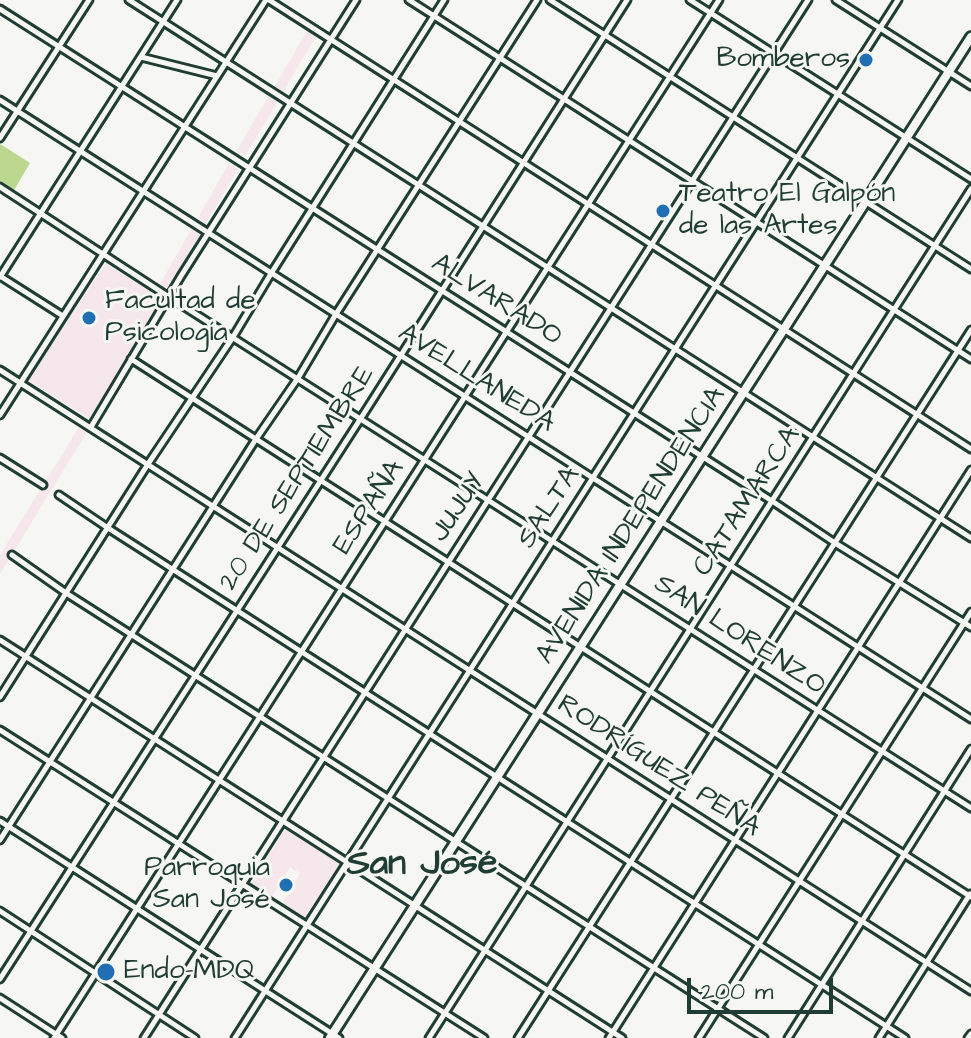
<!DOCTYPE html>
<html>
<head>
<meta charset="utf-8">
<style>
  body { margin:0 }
  #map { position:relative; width:971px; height:1038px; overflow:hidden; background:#f6f6f2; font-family:"Architects Daughter",sans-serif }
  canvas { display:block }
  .scale { position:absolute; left:687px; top:978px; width:146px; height:36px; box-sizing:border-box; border:4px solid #1f3d34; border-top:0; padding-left:10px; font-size:24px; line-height:28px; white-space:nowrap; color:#1f3d34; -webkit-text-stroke:6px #f6f6f2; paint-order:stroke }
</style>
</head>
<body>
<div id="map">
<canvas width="971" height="1038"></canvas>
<div class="scale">200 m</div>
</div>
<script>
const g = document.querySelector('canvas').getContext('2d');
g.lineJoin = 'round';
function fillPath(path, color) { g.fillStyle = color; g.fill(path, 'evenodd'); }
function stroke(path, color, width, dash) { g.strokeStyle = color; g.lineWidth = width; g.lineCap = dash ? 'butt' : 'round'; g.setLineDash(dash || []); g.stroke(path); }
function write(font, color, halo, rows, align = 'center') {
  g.font = font + ' "Architects Daughter",sans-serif'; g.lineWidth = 6; g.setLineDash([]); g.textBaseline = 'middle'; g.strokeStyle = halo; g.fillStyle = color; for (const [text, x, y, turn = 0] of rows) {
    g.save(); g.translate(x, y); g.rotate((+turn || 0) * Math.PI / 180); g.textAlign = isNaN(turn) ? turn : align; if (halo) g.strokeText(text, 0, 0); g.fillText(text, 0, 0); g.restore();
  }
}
fillPath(new Path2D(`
  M307 31 316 36 283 92 275 86Z
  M269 96 278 101 245 156 236 151Z
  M229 163 238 169 206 223 198 218Z
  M192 228 201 233 169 289 160 284Z
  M106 263 163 300 91 420 28 380Z
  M79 427 87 432 0 574V555Z
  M285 829 340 863 306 918 282 904 300 873 290 867 272 897 251 885Z`), '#f6e7ed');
fillPath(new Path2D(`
  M0 144 30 163 13 192 0 183Z`), '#bcd88f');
const minor = new Path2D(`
  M129 0 971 538
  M269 0 971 449
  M409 0 971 359
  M550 0 971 269
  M690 0 971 179
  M836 0 971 86
  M0 9 772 501 835 543 971 627
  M141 57 217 76
  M0 100 971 719
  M0 138 89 0
  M0 187 169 297 971 808
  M0 276 63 316
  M0 277 177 0
  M131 359 971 897
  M0 370 971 991
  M0 415 266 0
  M91 427 181 276 356 0
  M0 458 43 485
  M59 495 108 528 905 1038
  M12 555 66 593 764 1038
  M0 640 622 1038
  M0 697 148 464 233 337 272 272 444 0
  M0 730 484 1038
  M0 821 339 1038
  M0 840 256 439 298 378 336 314 537 0
  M0 911 195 1038
  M0 979 361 418 627 0
  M0 998 62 1038
  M54 1038 719 0
  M144 1038 808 0
  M235 1038 898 0
  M429 1038 971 189
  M518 1038 971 330
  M609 1038 971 470
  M699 1038 971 612
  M788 1038 971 749
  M879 1038 970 894
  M968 1038 971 1034`);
const primary = new Path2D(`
  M330 1038 971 37`);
stroke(minor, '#1f3d34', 11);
stroke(primary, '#1f3d34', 14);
stroke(minor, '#f6f6f2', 5);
stroke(primary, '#f6f6f2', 8);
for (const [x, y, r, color] of [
  [866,60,8,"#1f6fb2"],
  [663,211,8,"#1f6fb2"],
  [89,318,8,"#1f6fb2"],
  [286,885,8,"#1f6fb2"],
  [106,972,10,"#1f6fb2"]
]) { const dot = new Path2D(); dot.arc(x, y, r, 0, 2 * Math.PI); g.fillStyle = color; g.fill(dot); stroke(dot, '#f6f6f2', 3); }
write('28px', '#1f3d34', '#f6f6f2', [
  ["Bomberos",850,60,"right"],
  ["Teatro El Galpón",679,195],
  ["de las Artes",679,227],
  ["Facultad de",105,302],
  ["Psicología",105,334],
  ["Parroquia",270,869,"right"],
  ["San José",270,901,"right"],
  ["Endo-MDQ",124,972]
], 'left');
write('28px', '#1f3d34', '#f6f6f2', [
  ["ALVARADO",496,301,32],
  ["AVELLANEDA",476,379,32],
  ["20 DE SEPTIEMBRE",298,479,-57],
  ["CATAMARCA",748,502,-57],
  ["ESPAÑA",370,508,-57],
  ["JUJUY",459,508,-57],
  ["SALTA",550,508,-57],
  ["AVENIDA INDEPENDENCIA",632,526,-57],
  ["SAN LORENZO",739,636,33],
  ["RODRÍGUEZ PEÑA",658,767,33]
]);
write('bold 36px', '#1f3d34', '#f6f6f2', [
  ["San José",422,865]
]);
</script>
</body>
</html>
